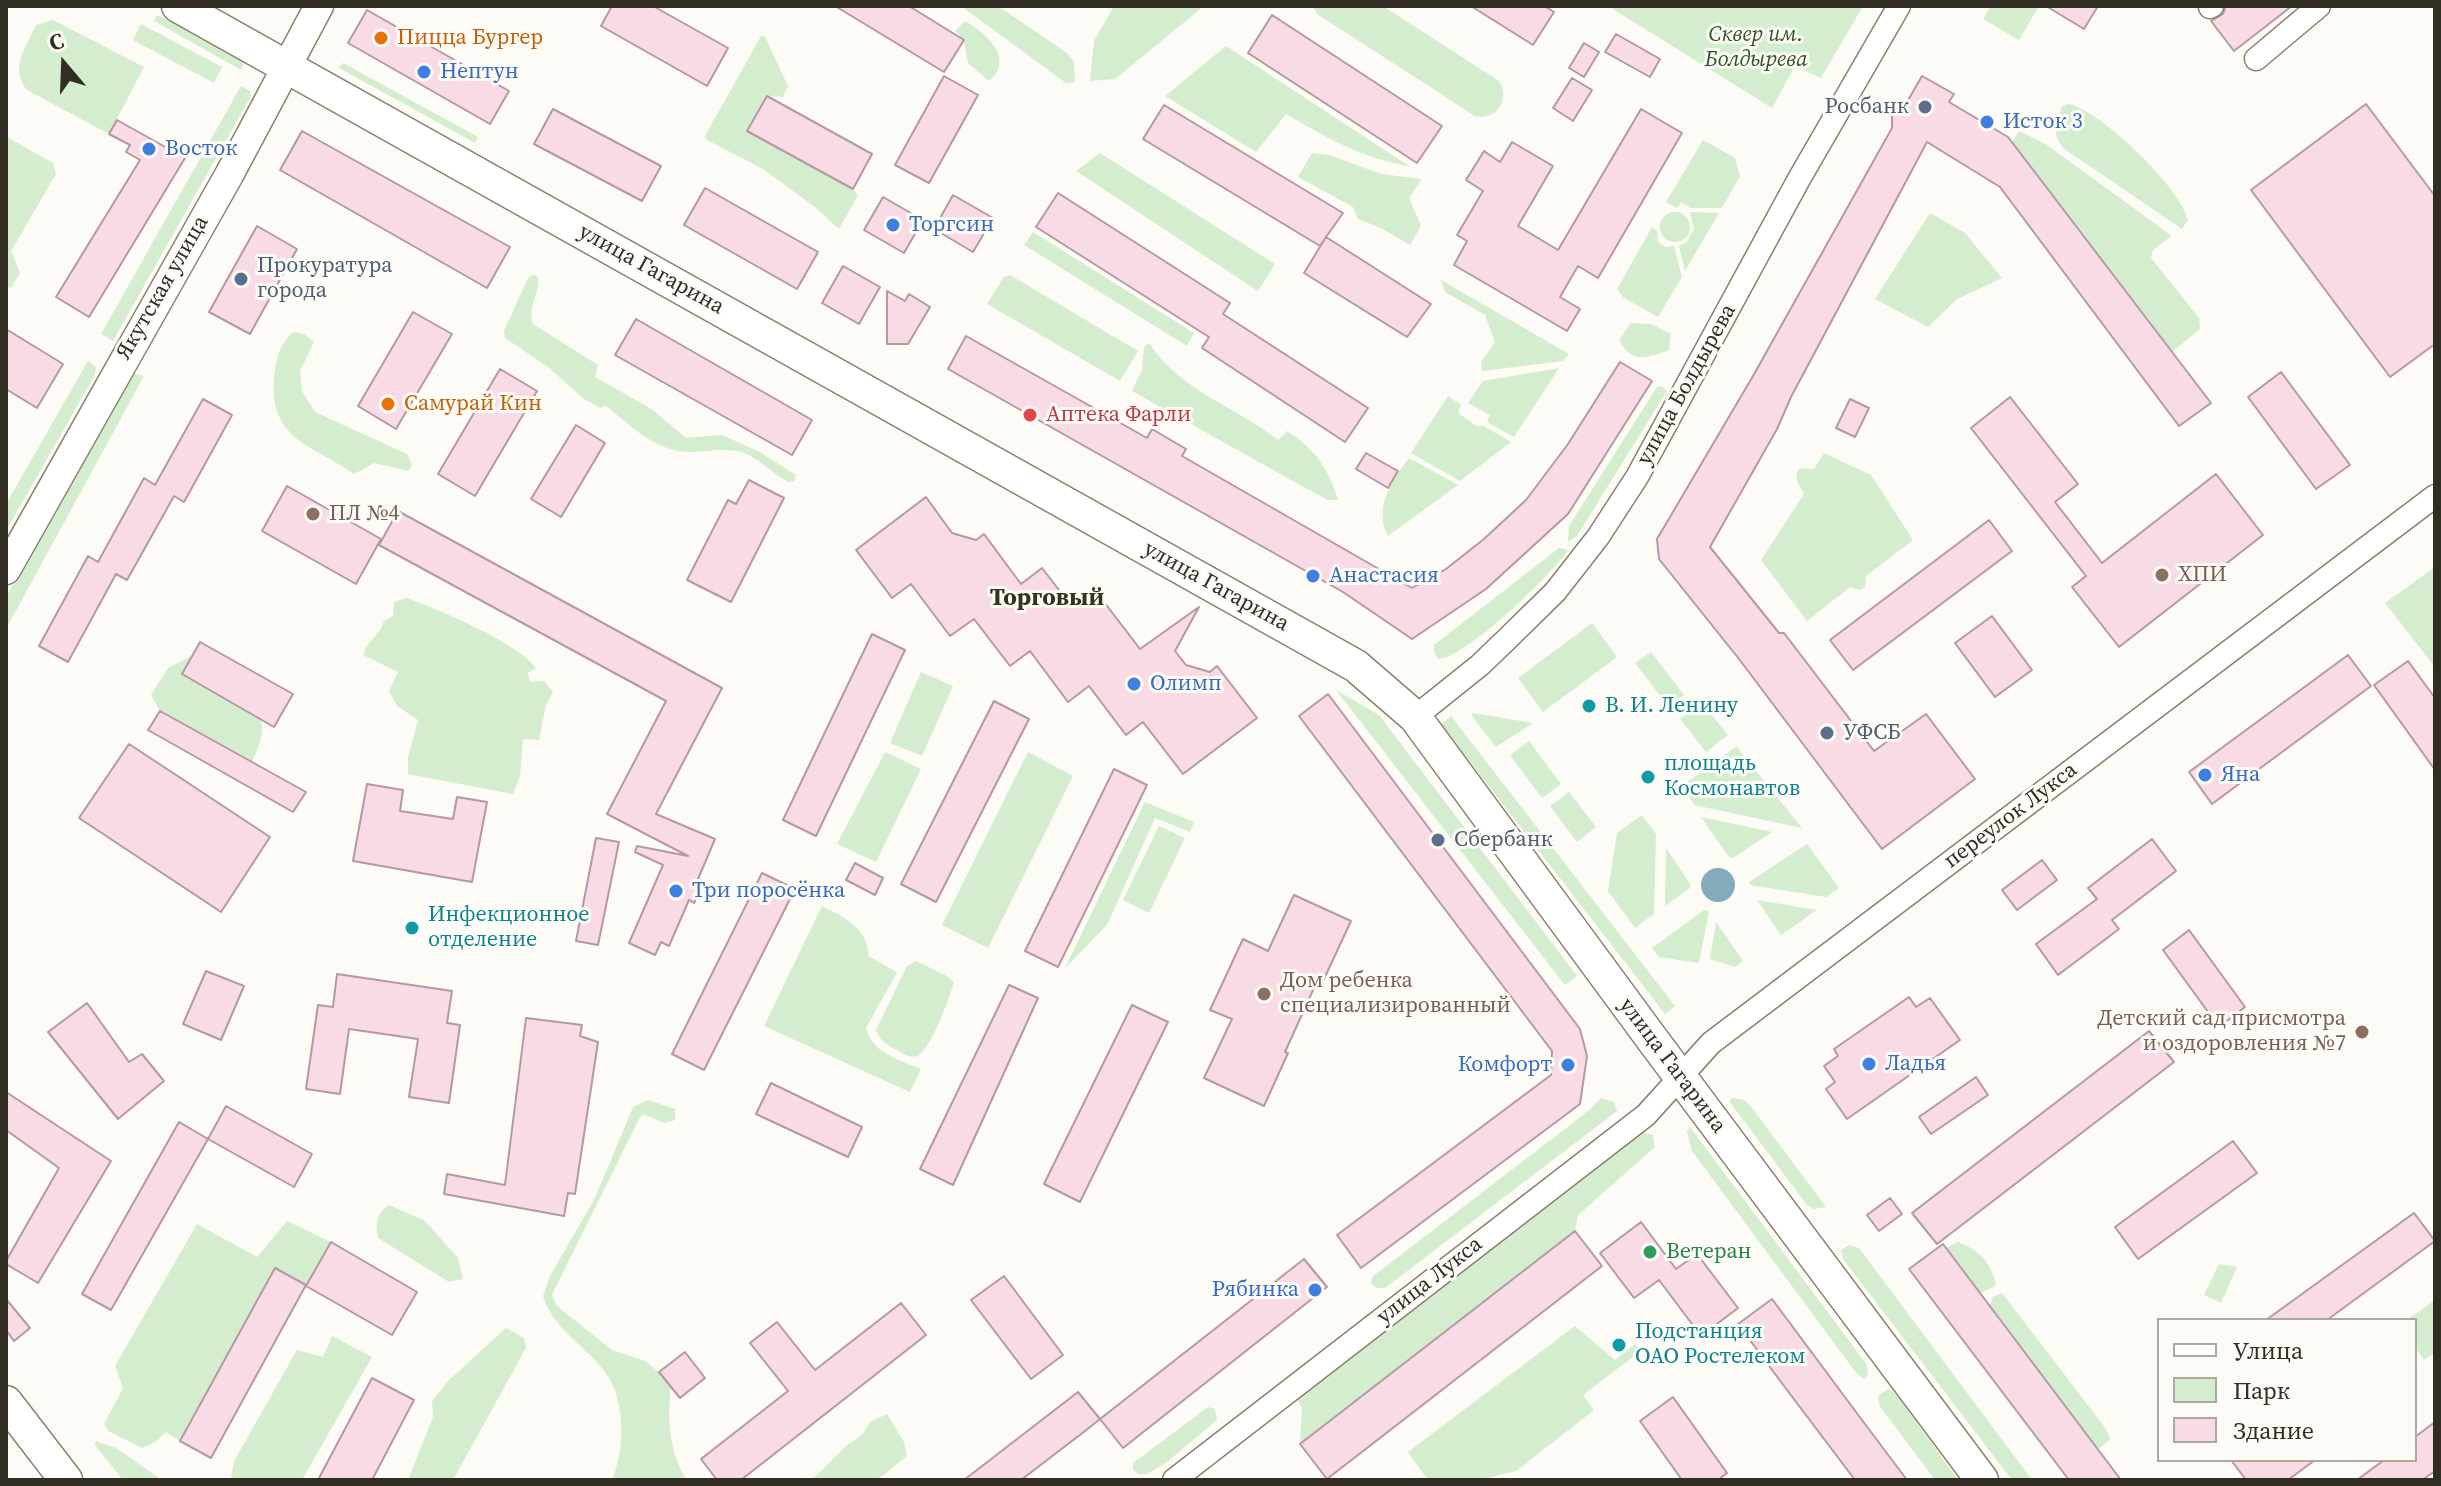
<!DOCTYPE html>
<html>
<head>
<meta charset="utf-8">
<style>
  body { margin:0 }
  #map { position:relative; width:2441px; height:1486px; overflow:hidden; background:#fdfbf6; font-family:"Source Serif 4",serif }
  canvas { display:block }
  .frame { position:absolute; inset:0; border:8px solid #312d23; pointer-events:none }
  .legend { position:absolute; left:2157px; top:1318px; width:260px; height:144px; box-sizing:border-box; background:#fdfbf6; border:2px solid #aba9a2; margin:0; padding:10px 14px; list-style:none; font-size:24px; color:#312d23 }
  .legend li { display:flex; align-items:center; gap:16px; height:40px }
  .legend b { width:40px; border:2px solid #aba9a2 }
  .north { position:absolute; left:24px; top:24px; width:80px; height:80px; -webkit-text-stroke:6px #fdfbf6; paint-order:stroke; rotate:341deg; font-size:22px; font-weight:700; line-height:32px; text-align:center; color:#312d23 }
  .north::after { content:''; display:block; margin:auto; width:28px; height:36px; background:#312d23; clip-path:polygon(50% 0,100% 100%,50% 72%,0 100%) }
</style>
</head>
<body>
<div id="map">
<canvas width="2441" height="1486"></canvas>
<div class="frame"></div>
<ul class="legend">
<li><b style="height:10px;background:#fff"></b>Улица</li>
<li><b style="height:22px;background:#d3edce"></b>Парк</li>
<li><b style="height:22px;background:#f8dbe5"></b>Здание</li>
</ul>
<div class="north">С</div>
</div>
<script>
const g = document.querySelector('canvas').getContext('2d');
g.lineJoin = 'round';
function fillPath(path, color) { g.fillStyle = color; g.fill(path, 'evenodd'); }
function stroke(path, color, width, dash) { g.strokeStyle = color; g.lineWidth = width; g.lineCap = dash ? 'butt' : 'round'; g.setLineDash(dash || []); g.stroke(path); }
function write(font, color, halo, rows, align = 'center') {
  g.font = font + ' "Source Serif 4",serif'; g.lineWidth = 6; g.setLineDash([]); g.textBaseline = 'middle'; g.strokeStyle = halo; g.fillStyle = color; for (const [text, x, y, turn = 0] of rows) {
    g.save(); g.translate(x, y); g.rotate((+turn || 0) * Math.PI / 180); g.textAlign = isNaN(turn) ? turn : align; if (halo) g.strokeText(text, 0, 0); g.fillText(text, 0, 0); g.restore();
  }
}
fillPath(new Path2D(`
  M961 6H997L1007 12 1067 53 1074 62 1075 82 1066 83Z
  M1114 6H1204L1115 79 1090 81 1094 41Z
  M1313 6H1383L1499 81C1511 99 1497 121 1475 116L1317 14Z
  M1608 6H1863L1821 78 1795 66 1772 108Z
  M1991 6H2039L2019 40 1983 19Z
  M157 15 242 57 244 63 241 70 154 21Z
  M53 20 144 67 109 134 27 90C9 68 26 47 36 25Z
  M965 21C986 33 1016 59 989 81L968 63 964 40 955 31Z
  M141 24 222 67 214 83 133 40Z
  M761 36 765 37 788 86 783 97 767 96 748 131 853 189 858 195 839 229 815 207 763 169 707 140 705 136Z
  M1226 46 1409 166C1364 159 1325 137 1286 114L1256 152 1165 96Z
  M343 63 478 137 475 143 339 68Z
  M241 86 250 91 251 96 113 341 101 334Z
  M2069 104C2102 112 2180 187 2188 220L2182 229 2063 148C2051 132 2057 124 2062 106Z
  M2019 131 2047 145 2172 236 2153 250 2151 258 2199 318 2200 329 2172 352 2012 143Z
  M7 137 53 163 56 174 11 251 20 273 11 288 6 285Z
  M1703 140 1735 158 1740 176 1722 208H1691L1681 202 1677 208 1666 202Z
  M1100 153 1275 264 1258 291 1076 171Z
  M1312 153 1329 155 1381 174 1422 179 1409 198 1421 226 1410 245 1381 228 1358 219 1353 207 1298 177Z
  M1660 227a15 15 0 1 1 30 0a15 15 0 1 1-30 0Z
  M1690 212 1719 213 1685 271 1679 246 1687 242 1694 229Z
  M1930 213 1965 233 2002 278 1957 299 1928 327 1875 299Z
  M1652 227 1657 231 1658 242 1665 247 1674 246 1682 277 1658 317 1624 298 1617 289Z
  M1033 232 1194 333 1187 346 1024 245Z
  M534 274 538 278C540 296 527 304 533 324L598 365 595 377 650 408 686 438 722 435 758 451 796 475 794 481 788 482C774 474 761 461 747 454 727 445 698 455 679 451 652 447 627 423 606 406L600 408 584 399 548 367 505 338 504 331 528 278Z
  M1010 275 1138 351 1120 381 987 304 1004 277Z
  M1441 280 1569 354 1563 361 1482 371 1481 362 1495 342 1485 315 1445 292Z
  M1631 323 1651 324 1671 334 1669 350C1646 358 1633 365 1619 340Z
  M293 332 304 334 314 342 300 371 302 391 315 412 407 454 412 465 408 471 374 463 354 474C311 444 269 440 274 377 276 359 280 344 293 332Z
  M1149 343C1182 392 1233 405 1278 440L1287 431C1314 448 1329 469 1338 500H1328L1300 485 1132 391 1142 370 1144 347Z
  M88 361 96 367 95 375 6 531V504Z
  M1559 368 1514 437 1487 422 1490 415 1468 403 1483 381Z
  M135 374 144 376 6 629V597L127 380Z
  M1662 386 1667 391 1577 536 1568 542 1569 526 1657 387Z
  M1448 396 1461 405 1458 413 1478 427 1482 425 1511 442 1460 481 1411 453Z
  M1824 453 1871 475 1913 540 1866 576 1865 587 1860 590 1850 587 1807 621 1761 560 1804 494C1799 484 1792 478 1800 468L1814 469Z
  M1409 458 1458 485 1388 536C1373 508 1392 480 1409 458Z
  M1559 548 1568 550C1553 574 1464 659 1438 659L1434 652V645Z
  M2435 567V667L2385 603Z
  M407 598C439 610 517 642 536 668L528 673 530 682 544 681 553 692 546 705 539 740 523 739 520 776 513 794 408 774V757L418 720 397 706 389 691 398 672 363 655C368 639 379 637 384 621L393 616 394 602Z
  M1592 623 1617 657 1543 712 1518 678Z
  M1651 652 1684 695 1668 706 1635 663Z
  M193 655 182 674 261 719C265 735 258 747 252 762L160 711 151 695 168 668Z
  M921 672 953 686 922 756 890 743Z
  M1336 690 1379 715 1577 976 1565 985Z
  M1701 702 1728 735 1706 752 1680 719Z
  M1473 713 1533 723 1496 747 1471 715Z
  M1451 716 1675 1006 1665 1014 1441 724Z
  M1529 741 1561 784 1542 798 1510 755Z
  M1737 746V747L1802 828 1694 805 1682 786Z
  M885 752 921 769 876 862 837 844Z
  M1028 752 1073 776 988 948 942 925Z
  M1569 792 1596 827 1577 842 1550 806Z
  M1145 802 1194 822 1190 832 1155 818 1107 925 1065 968Z
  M1642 815 1656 834 1654 914 1635 928 1608 891 1617 833Z
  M1701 817 1772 832 1733 858 1728 856Z
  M1159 826 1185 838 1149 913 1123 900Z
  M1807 844 1839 888 1826 897 1750 885 1749 882Z
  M1666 848 1690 884V888L1665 906Z
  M1757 900 1817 910 1781 935Z
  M822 906C842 916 870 929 868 956L897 972 866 1028C873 1054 898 1059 921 1069L910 1092 764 1026Z
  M1704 910 1709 911 1699 963 1659 957 1652 948Z
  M1716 922 1743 961 1735 967 1710 959Z
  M916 961 945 975 954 982C950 996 930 1052 917 1056 910 1058 904 1054 899 1051 888 1046 880 1041 876 1030L907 966Z
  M1601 1098 1614 1102 1617 1111 1385 1288H1377L1371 1284 1372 1277 1587 1112Z
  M1732 1098 1745 1100 1752 1108 1826 1207 1814 1209 1807 1205 1729 1101Z
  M648 1100 675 1109V1120L665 1123 643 1114 639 1119 552 1295 557 1306 612 1350 645 1361 659 1372 671 1387C667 1418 669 1454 687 1480H612C625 1449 626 1400 605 1372 585 1345 553 1329 543 1296L550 1276 595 1198 633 1107Z
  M1690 1127 1867 1365 1868 1375 1864 1379 1857 1374 1692 1151 1687 1132Z
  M1640 1132 1653 1135 1655 1147 1578 1215 1575 1231 1300 1444 1302 1407 1294 1395Z
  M389 1205 425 1221 458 1258 463 1279 449 1282 378 1238C375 1222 376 1215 389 1205Z
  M287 1221 331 1242 306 1286 275 1269 180 1441 166 1432 155 1442 142 1448 108 1431 104 1424 123 1388 115 1366 197 1224 257 1257Z
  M1958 1242C1979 1251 1989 1259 1996 1283L1994 1287 1980 1293 1946 1248Z
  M1849 1245 1859 1248 2032 1480H2012L1843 1259 1841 1250Z
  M2219 1264 2237 1267 2221 1303 2204 1295Z
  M2002 1293 2106 1429 2110 1439 2098 1450 1989 1306 1993 1297Z
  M2435 1300V1352L2424 1360 2415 1347V1320H2407Z
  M1575 1326 1615 1360 1635 1344 1642 1350 1583 1395 1594 1410 1516 1471 1479 1480H1428L1408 1452Z
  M506 1328 524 1338 526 1348 453 1480H408L433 1417 432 1401 448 1381Z
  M332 1336 372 1357 302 1480H236L231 1477 234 1461 297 1350 323 1357Z
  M1888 1389 1896 1394 1958 1480H1935L1879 1405 1878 1396Z
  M1208 1407 1215 1409 1217 1420 1167 1462 1147 1474H1138L1133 1469V1463Z
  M887 1414 904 1442 907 1456 877 1480H812L846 1446 863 1434 870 1422Z
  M96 1441 116 1448 162 1480H123L95 1445Z`), '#d3edce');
fillPath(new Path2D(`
  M1701 885a17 17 0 1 1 34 0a17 17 0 1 1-34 0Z`), '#83abbc');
const building = new Path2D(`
  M612 6H653L728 48 707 86 601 26Z
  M835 6H909L964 40 944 72Z
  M1471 6H1544L1554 12 1533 45Z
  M2046 6H2098L2084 29Z
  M2226 6H2292L2234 51 2211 21 2223 14Z
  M367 10 509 91 490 124 348 43Z
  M1272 15 1442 126 1417 163 1248 53Z
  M1616 34 1660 59 1650 77 1605 52Z
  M1584 43 1599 52 1584 77 1569 68Z
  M944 76 978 95 929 183 895 165Z
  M1922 76 1954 94 1949 102 2008 137 2211 403 2179 426 2000 187 1927 142 1791 397 1777 429 1710 547 1779 633H1784L1874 751 1926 714 1975 779 1882 849 1739 659 1659 559 1657 539 1753 376 1892 128V116L1898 106 1903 109Z
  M1572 78 1592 90 1573 121 1553 108Z
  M767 96 872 154 853 189 747 131Z
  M2366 104 2435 196V344L2390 377 2251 190Z
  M1164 105 1343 213 1326 237 1431 304 1407 337 1304 273 1326 237 1320 246 1143 139Z
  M553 109 661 166 642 201 534 144Z
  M1641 109 1682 133 1598 278 1578 266 1560 297 1580 309 1567 331 1454 265 1467 241 1457 235 1483 191 1466 180 1484 151 1500 162 1512 142 1553 166 1518 226 1558 250Z
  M117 120 185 158 89 317 56 297 140 160 126 152 130 145 109 134Z
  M302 131 510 247 487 288 280 170Z
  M705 188 818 252 797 289 684 225Z
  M1058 193 1230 303 1223 314 1368 408 1345 442 1202 348 1209 337 1036 227Z
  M953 195 993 218 973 252 934 229Z
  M883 197 923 220 904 253 864 230Z
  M257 226 297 249 250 334 209 312Z
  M843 266 880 287 859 324 822 303Z
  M887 291 905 301 909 294 930 307 908 344H887Z
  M413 312 452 334 396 429 358 406Z
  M636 319 812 420 792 455 615 355Z
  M6 329 63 364 37 408 6 389Z
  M966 336 1147 438 1152 429 1186 449 1182 456 1412 588 1446 569 1484 539 1526 500 1568 444 1620 362 1652 381 1568 514 1486 589 1412 639 1343 592 948 369Z
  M500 369 537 391 475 496 438 474Z
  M2281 372 2350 465 2316 489 2248 397Z
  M2010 397 2078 484 2055 502 2102 563 2216 474 2263 535 2119 647 2072 587 2086 576 1971 428Z
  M203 399 232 415 184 502 174 496 127 580 116 574 68 662 39 646 88 556 98 562 144 478 155 485Z
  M1850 399 1869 408 1855 437 1836 428Z
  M576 425 605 443 561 517 531 499Z
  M1366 453 1398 471 1388 488 1356 469Z
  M749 480 784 498 731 602 687 580 728 500 736 504Z
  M287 486 381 539 356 584 262 531Z
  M926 497 952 533 976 540 984 534 1021 584 1042 568 1066 599 1093 604 1101 598 1140 649 1199 607 1175 651 1186 665 1210 672 1217 666 1257 718 1183 774 1143 722 1126 735 1089 686 1068 702 1030 651 1010 666 974 619 950 636 911 584 892 598 856 550Z
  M398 511 722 688 656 814 715 839 698 879 704 881 694 903 689 900 669 946 661 942 655 955 629 943 663 865 635 852 637 846 688 856 607 814 666 701 379 545Z
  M1989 520 2012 551 1853 670 1830 640Z
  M1992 616 2032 670 1995 697 1955 643Z
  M872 634 905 650 816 836 783 820Z
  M200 642 293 694 274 727 182 674Z
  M2348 655 2371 686 2212 804 2189 772Z
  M2408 661 2435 698V770L2374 685Z
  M1328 694 1580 1029 1587 1056 1580 1104 1361 1268 1337 1235 1551 1075 1552 1051 1299 716Z
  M994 701 1029 719 936 902 901 884Z
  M160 711 306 792 293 812 148 730Z
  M129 744 270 837 221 912 79 818Z
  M1114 769 1147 785 1058 967 1025 951Z
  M367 784 403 790 400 811 453 819 457 797 487 802 472 882 353 861Z
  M596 838 619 842 598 945 576 941Z
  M2152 839 2176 871 2112 920 2119 929 2058 975 2036 944 2097 899 2088 888Z
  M2042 860 2057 880 2017 910 2002 890Z
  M855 863 883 878 875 895 846 880Z
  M762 873 795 889 704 1070 672 1054Z
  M1294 895 1351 921 1324 979 1319 977 1285 1052 1288 1053 1264 1106 1204 1078 1232 1019 1210 1010 1243 939 1268 951Z
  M2189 930 2245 1007 2219 1027 2163 950Z
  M206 971 244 986 221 1040 183 1024Z
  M337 974 452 991 447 1023 460 1025 449 1103 409 1097 418 1039 349 1029 340 1094 306 1089 318 1005 333 1007Z
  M1009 985 1038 998 953 1185 920 1169Z
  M1909 997 1916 1007 1930 998 1960 1040 1847 1119 1826 1089 1835 1082 1824 1066 1838 1056 1834 1049Z
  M87 1003 129 1062 142 1054 164 1081 118 1119 48 1032Z
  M1132 1005 1168 1022 1080 1202 1044 1184Z
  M526 1018 582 1025 580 1036 598 1042 575 1194 568 1193 564 1216 444 1194 447 1174 505 1185Z
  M2149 1031 2174 1062 1937 1244 1912 1213Z
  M1976 1077 1988 1095 1931 1134 1919 1117Z
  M771 1083 862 1127 848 1157 756 1114Z
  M6 1092 111 1161 38 1283 6 1264V1261L59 1168 6 1130Z
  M226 1106 312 1154 294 1187 208 1139Z
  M179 1122 208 1139 111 1310 82 1294Z
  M2233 1141 2257 1173 2138 1259 2115 1227Z
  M1890 1198 1902 1214 1879 1231 1867 1215Z
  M2414 1213 2435 1241 2327 1320H2266Z
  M1641 1222 1676 1269 1697 1254 1738 1308 1701 1336 1659 1280 1634 1298 1600 1253Z
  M1575 1231 1602 1266 1327 1479 1300 1444Z
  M331 1242 417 1292 392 1335 306 1286Z
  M1943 1244 1980 1293 2121 1480H2069L1909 1269Z
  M1304 1259 1327 1287 1123 1448 1100 1419Z
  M275 1268 306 1285 211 1458 180 1441Z
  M1004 1276 1063 1355 1031 1379 971 1300Z
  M6 1299 30 1328 14 1341 6 1330Z
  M1772 1299 1859 1416 1907 1480H1855L1781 1382 1738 1324Z
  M901 1303 926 1335 741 1480H717L701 1459 788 1391 750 1343 777 1322 815 1370Z
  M685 1352 705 1378 680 1398 659 1372Z
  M372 1378 414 1400 372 1480H318Z
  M1078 1392 1100 1419 1085 1431 1021 1480H964Z
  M1673 1397 1727 1473 1718 1480H1682L1640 1421Z
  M2435 1422V1471L2422 1480H2357L2384 1460H2415V1437Z
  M2231 1460H2315L2288 1480H2246Z`);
fillPath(building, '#f8dbe5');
stroke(building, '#b499a2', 2);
const minor = new Path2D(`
  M2210 7 2212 6
  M2256 59 2319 6
  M1415 717 1480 665 1506 640 1555 592 1598 537 1637 477 1799 179 1899 6
  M1174 1480 1646 1115 1711 1043 2435 496`);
const tertiary = new Path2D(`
  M6 570 229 175 319 6`);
const secondary = new Path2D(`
  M178 6 1356 666 1415 717 1652 1039 1982 1480
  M6 1402 66 1480`);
stroke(minor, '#8a816a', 25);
stroke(tertiary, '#8a816a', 31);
stroke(secondary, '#8a816a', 35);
stroke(minor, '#fff', 22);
stroke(tertiary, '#fff', 28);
stroke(secondary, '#fff', 32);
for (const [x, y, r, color] of [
  [381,38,8,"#e8710a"],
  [424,72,8,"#3f7fe0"],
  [1925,107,8,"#5c6f8a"],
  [1987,122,8,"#3f7fe0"],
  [149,149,8,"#3f7fe0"],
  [893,225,8,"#3f7fe0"],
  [241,279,8,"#5c6f8a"],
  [388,404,8,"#e8710a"],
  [1030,415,8,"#e0444e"],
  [313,514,8,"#8d6e63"],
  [2162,575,8,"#8d6e63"],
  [1313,576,8,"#3f7fe0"],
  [1134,684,8,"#3f7fe0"],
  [1589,706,8,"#0f9aa8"],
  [1827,733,8,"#5c6f8a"],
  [2205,775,8,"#3f7fe0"],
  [1648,777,8,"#0f9aa8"],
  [1438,840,8,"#5c6f8a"],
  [676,891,8,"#3f7fe0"],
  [412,928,8,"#0f9aa8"],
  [1264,994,8,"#8d6e63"],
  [2362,1032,8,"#8d6e63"],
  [1869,1064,8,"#3f7fe0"],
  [1568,1065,8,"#3f7fe0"],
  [1650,1252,8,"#2e9e5b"],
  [1315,1290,8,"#3f7fe0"],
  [1619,1345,8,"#0f9aa8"]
]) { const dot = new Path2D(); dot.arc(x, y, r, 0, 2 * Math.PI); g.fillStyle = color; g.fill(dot); stroke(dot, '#fdfbf6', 3); }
write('italic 22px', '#305429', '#fdfbf6', [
  ["Сквер им.",1756,35],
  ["Болдырева",1756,60]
]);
write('22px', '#c56008', '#fdfbf6', [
  ["Пицца Бургер",397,38],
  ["Самурай Кин",404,404]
], 'left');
write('22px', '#366cbe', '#fdfbf6', [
  ["Нептун",440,72],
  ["Исток 3",2003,122],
  ["Восток",165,149],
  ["Торгсин",909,225],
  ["Анастасия",1329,576],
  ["Олимп",1150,684],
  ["Яна",2221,775],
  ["Три поросёнка",692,891],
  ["Ладья",1885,1064],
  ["Комфорт",1552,1065,"right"],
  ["Рябинка",1299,1290,"right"]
], 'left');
write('22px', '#4e5e75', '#fdfbf6', [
  ["Росбанк",1909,107,"right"],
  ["Прокуратура",257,266],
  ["города",257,291],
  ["УФСБ",1843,733],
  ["Сбербанк",1454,840]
], 'left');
write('22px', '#312d23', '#fdfbf6', [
  ["улица Гагарина",651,270,29],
  ["Якутская улица",163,288,-60],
  ["улица Болдырева",1687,385,-61],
  ["улица Гагарина",1216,587,29],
  ["переулок Лукса",2011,816,-37],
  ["улица Гагарина",1672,1066,53],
  ["улица Лукса",1430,1281,-38]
]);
write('22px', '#be3a42', '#fdfbf6', [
  ["Аптека Фарли",1046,415]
], 'left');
write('22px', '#785e54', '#fdfbf6', [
  ["ПЛ №4",329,514],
  ["ХПИ",2178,575],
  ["Дом ребенка",1280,981],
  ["специализированный",1280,1006],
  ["Детский сад присмотра",2346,1019,"right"],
  ["и оздоровления №7",2346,1044,"right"]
], 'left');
write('22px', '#0d838f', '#fdfbf6', [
  ["В. И. Ленину",1605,706],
  ["площадь",1664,764],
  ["Космонавтов",1664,789],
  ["Инфекционное",428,915],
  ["отделение",428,940],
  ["Подстанция",1635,1332],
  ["ОАО Ростелеком",1635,1357]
], 'left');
write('22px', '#27864d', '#fdfbf6', [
  ["Ветеран",1666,1252]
], 'left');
write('bold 24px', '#39311d', '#fdfbf6', [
  ["Торговый",1047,599]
]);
</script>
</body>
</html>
